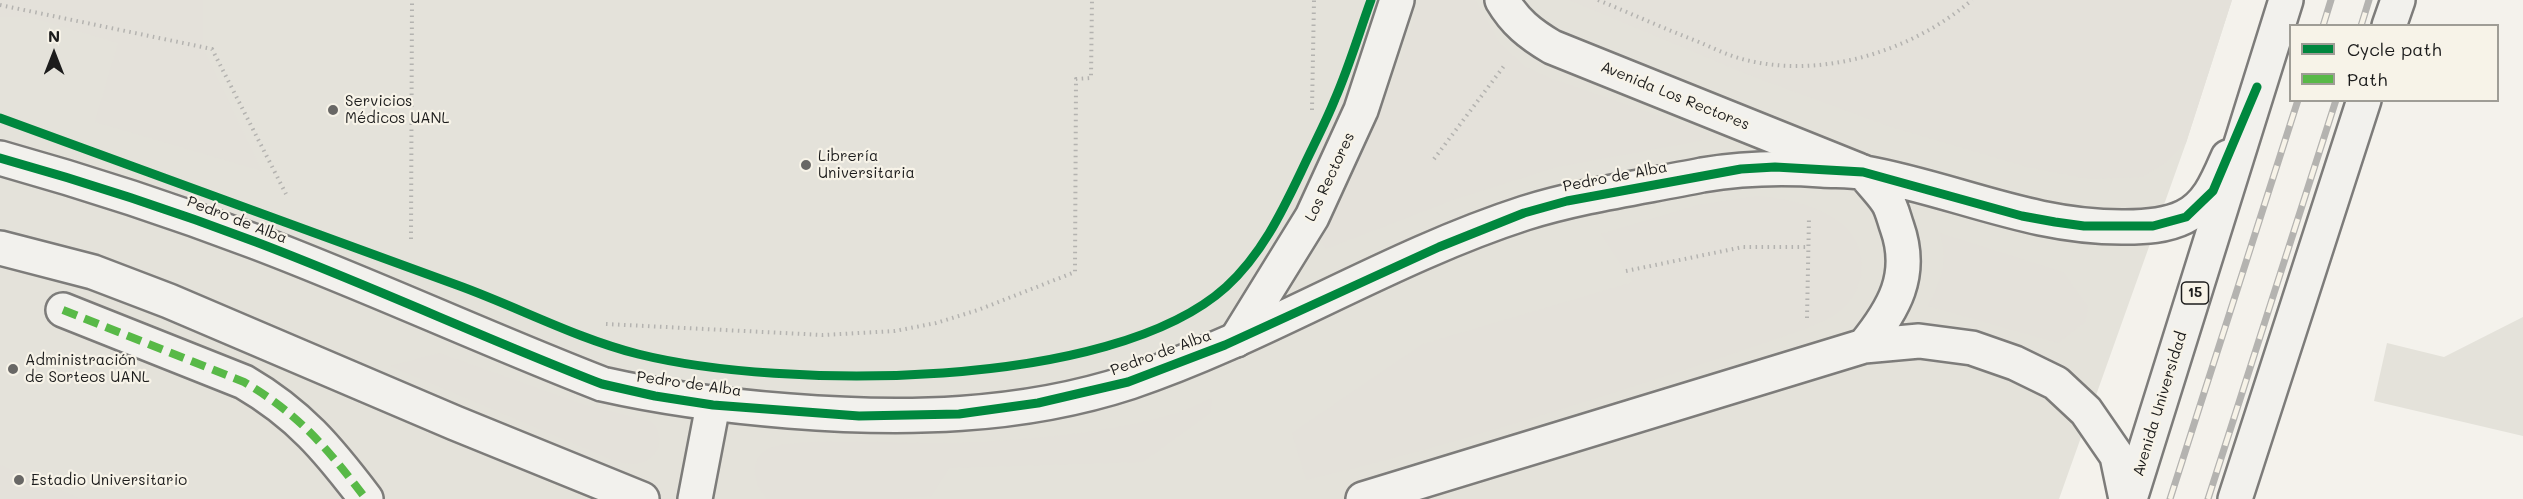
<!DOCTYPE html>
<html>
<head>
<meta charset="utf-8">
<style>
  body { margin:0 }
  #map { position:relative; width:2523px; height:499px; overflow:hidden; background:#f4f2ec; font-family:Mali,sans-serif }
  canvas { display:block }
  .legend { position:absolute; left:2289px; top:24px; width:210px; height:78px; box-sizing:border-box; background:#f7f3e8; border:2px solid #9f9d96; margin:0; padding:8px 10px; list-style:none; font-size:18px; color:#1c1c1c }
  .legend li { display:flex; align-items:center; gap:12px; height:30px }
  .legend b { width:30px; border:2px solid #9f9d96 }
  .north { position:absolute; left:24px; top:24px; width:60px; height:60px; -webkit-text-stroke:4px #f7f3e8; paint-order:stroke; rotate:0deg; font-size:16px; font-weight:700; line-height:24px; text-align:center; color:#1c1c1c }
  .north::after { content:''; display:block; margin:auto; width:21px; height:27px; background:#1c1c1c; clip-path:polygon(50% 0,100% 100%,50% 72%,0 100%) }
</style>
</head>
<body>
<div id="map">
<canvas width="2523" height="499"></canvas>
<ul class="legend">
<li><b style="height:8px;background:#00873e"></b>Cycle path</li>
<li><b style="height:8px;background:#58b947"></b>Path</li>
</ul>
<div class="north">N</div>
</div>
<script>
const g = document.querySelector('canvas').getContext('2d');
g.lineJoin = 'round';
function fillPath(path, color) { g.fillStyle = color; g.fill(path, 'evenodd'); }
function stroke(path, color, width, dash) { g.strokeStyle = color; g.lineWidth = width; g.lineCap = dash ? 'butt' : 'round'; g.setLineDash(dash || []); g.stroke(path); }
function write(font, color, halo, rows, align = 'center') {
  g.font = font + ' Mali,sans-serif'; g.lineWidth = 4.5; g.setLineDash([]); g.textBaseline = 'middle'; g.strokeStyle = halo; g.fillStyle = color; for (const [text, x, y, turn = 0] of rows) {
    g.save(); g.translate(x, y); g.rotate((+turn || 0) * Math.PI / 180); g.textAlign = isNaN(turn) ? turn : align; if (halo) g.strokeText(text, 0, 0); g.fillText(text, 0, 0); g.restore();
  }
}
fillPath(new Path2D(`
  M0 0H2232L2186 143 2059 499H0Z
  M2523 317V436L2374 401 2387 343 2444 357Z`), '#e4e2da');
fillPath(new Path2D(`
  M0 0H203V49L262 171 95 122 118 43 29 17H0Z
  M1421 0H1475L1500 44 1524 66 1550 78 1708 133 1710 139 1557 167 1453 200 1326 249 1321 241 1344 195 1399 66Z
  M1569 0H2232L2186 143 2167 162 2142 177 2088 179 2027 167 1891 127 1754 77Z
  M1757 196C1801 199 1870 218 1861 276 1859 289 1848 306 1837 313 1820 325 1798 331 1779 338 1750 348 1722 357 1693 367 1565 409 1437 449 1306 480L1292 433 1423 344 1633 282 1601 234 1697 205Z
  M1940 233 2063 272 2088 307 2085 322 2058 343 1928 306C1942 280 1948 262 1940 233Z
  M439 353 582 404 650 421C669 438 657 464 632 464 626 464 619 461 613 460L390 366Z
  M1212 398 1210 413 1143 462 949 468 931 496 896 499H768C753 486 748 460 768 449 790 437 896 443 926 443 1002 443 1101 435 1174 414 1187 410 1200 403 1212 398Z
  M0 465 75 496 80 499H0Z`), '#e4e1da');
const pedestrian = new Path2D(`
  M63 310 244 382C299 414 328 449 366 499`);
const minor = new Path2D(`
  M1502 0C1515 22 1530 34 1552 47L1858 170
  M1236 340 1312 217 1361 110 1397 0`);
const tertiary = new Path2D(`
  M0 158C86 182 172 210 256 242 372 286 486 339 602 384 664 398 725 406 789 411 903 420 1020 418 1130 382 1266 336 1389 257 1525 213 1583 195 1643 187 1702 175 1743 168 1781 167 1822 170 1836 171 1851 170 1865 173 1954 189 2032 228 2125 227 2145 227 2166 226 2184 217 2208 206 2218 180 2228 157
  M1863 172C1871 182 1880 191 1887 201 1892 208 1894 219 1897 227 1914 275 1894 309 1864 346
  M0 248 93 272 169 301 455 423 642 499
  M695 499 713 405
  M1363 499 1864 346 1919 341 1972 348 2015 363 2056 383 2086 411 2117 456 2126 499`);
const trunk = new Path2D(`
  M2389 26 2398 0
  M2130 499 2286 0
  M2235 499 2364 100`);
stroke(pedestrian, '#7d7c7a', 38);
stroke(minor, '#7d7c7a', 38);
stroke(tertiary, '#7d7c7a', 38);
stroke(trunk, '#7d7c7a', 38);
stroke(new Path2D(`
  M1598 0C1632 14 1665 29 1699 42 1713 48 1727 55 1742 59 1820 80 1911 52 1972 0
  M0 5 212 49 286 194
  M1312 110 1314 0
  M1434 159 1504 66
  M411 239 412 0
  M1626 271 1743 247H1808
  M1807 318 1809 217
  M606 324 823 335 895 331 936 323 978 310 1075 272 1076 79 1091 78 1092 0`), '#b4b3b0', 4, [1.5, 4.5]);
stroke(pedestrian, '#f2f1ed', 33);
stroke(minor, '#f2f1ed', 33);
stroke(tertiary, '#f2f1ed', 33);
stroke(trunk, '#f2f1ed', 33);
const rail = new Path2D(`
  M2323 26 2331 0
  M2361 26 2369 0
  M2170 499 2298 100
  M2208 499 2336 100`);
stroke(rail, '#b4b3b0', 7);
stroke(rail, '#f7f3e8', 4.5, [14]);
stroke(new Path2D(`
  M63 310 244 382C299 414 328 449 366 499`), '#58b947', 8, [15, 8]);
stroke(new Path2D(`
  M0 118C152 173 304 229 457 285 518 307 575 338 638 354 782 390 1111 391 1226 287 1261 255 1281 214 1301 172 1312 148 1325 124 1335 99 1349 67 1359 33 1371 0
  M0 158C86 182 172 210 256 242 372 286 486 339 602 384L655 396 713 405 859 416 959 414 1038 403 1128 382 1225 345 1439 247 1524 213 1567 201 1741 169 1775 167 1863 172 2022 216 2055 222 2084 226H2153L2186 217 2213 191 2257 87`), '#00873e', 9);
for (const [x, y, r, color] of [
  [333,110,6,"#686765"],
  [806,165,6,"#686765"],
  [13,369,6,"#686765"],
  [19,480,6,"#686765"]
]) { const dot = new Path2D(); dot.arc(x, y, r, 0, 2 * Math.PI); g.fillStyle = color; g.fill(dot); stroke(dot, '#f7f3e8', 2); }
for (const [x, y, w] of [
  [2195,293,27]
]) { const box = new Path2D(); box.roundRect(x - w / 2, y - 11, w, 22, 4.5); g.fillStyle = '#f7f3e8'; g.fill(box); stroke(box, '#1c1c1c', 1.5); }
write('bold 14px', '#1c1c1c', null, [
  ["15",2195,293]
]);
write('15px', '#1c1c1c', '#f7f3e8', [
  ["Avenida Los Rectores",1675,96,22],
  ["Los Rectores",1330,177,-65],
  ["Pedro de Alba",1615,177,-11],
  ["Pedro de Alba",237,220,21],
  ["Pedro de Alba",1161,353,-20],
  ["Pedro de Alba",689,384,8],
  ["Avenida Universidad",2160,404,-73]
]);
write('15px', '#1c1c1c', '#f7f3e8', [
  ["Servicios",345,101],
  ["Médicos UANL",345,118],
  ["Librería",818,156],
  ["Universitaria",818,173],
  ["Administración",25,360],
  ["de Sorteos UANL",25,377],
  ["Estadio Universitario",31,480]
], 'left');
</script>
</body>
</html>
